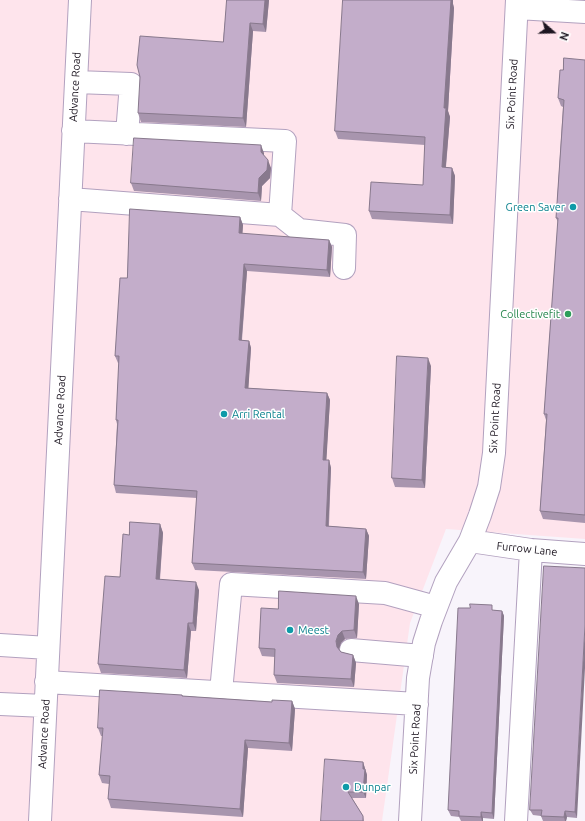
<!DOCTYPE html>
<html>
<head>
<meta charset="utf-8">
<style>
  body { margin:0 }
  #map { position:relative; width:585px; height:821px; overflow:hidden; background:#f8f4fb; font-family:Ubuntu,sans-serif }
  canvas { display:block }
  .north { position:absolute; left:533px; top:12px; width:40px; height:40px; -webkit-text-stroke:3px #fff; paint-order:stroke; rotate:110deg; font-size:11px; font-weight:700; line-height:16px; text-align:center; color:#1d1621 }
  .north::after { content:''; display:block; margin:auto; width:14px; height:18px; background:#1d1621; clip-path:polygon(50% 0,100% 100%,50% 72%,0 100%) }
</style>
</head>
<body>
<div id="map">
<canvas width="585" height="821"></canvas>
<div class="north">N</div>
</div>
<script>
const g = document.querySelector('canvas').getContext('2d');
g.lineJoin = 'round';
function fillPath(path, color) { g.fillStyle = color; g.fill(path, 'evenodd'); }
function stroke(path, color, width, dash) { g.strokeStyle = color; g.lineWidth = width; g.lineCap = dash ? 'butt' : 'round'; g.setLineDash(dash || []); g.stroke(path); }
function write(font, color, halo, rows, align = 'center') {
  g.font = font + ' Ubuntu,sans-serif'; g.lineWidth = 3; g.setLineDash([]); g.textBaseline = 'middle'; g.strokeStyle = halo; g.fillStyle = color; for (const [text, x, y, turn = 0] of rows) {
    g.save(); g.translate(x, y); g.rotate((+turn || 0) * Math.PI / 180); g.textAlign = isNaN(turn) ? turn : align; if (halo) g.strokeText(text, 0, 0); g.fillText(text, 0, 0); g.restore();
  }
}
fillPath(new Path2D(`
  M0 0H585V539L446 529 410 623 382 821H0Z`), '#fee4ec');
const minor = new Path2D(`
  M517 8 585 12
  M76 82 131 84 127 134
  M70 199 280 215 285 141 73 131
  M280 215 299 230 345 235 344 268
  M470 541 531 550 585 554
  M0 645 48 648
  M351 650 422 656
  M46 682 417 704
  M221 692 231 584 385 593 436 607
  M0 704 45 706
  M40 821 80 0
  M410 821 418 678 424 643 431 621 446 582 470 541 480 515 489 487 494 453 517 0
  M516 821 531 550`);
stroke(minor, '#b2a1bf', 24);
stroke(minor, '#fff', 22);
fillPath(new Path2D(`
  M227 0H269L266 32 253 31 246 127 141 122 138 113 223 42Z
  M343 0H453V4L454 8 448 111 450 117 446 167 452 168 455 176 453 224 372 219 369 211 423 185 425 145 338 139 335 131Z
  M585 60V523L543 519 540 511 546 420 544 414 558 222 556 218 563 107 561 106 558 98 563 70Z
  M264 153V156L271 168 270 178 262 186 261 201 134 191 131 183Z
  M240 217 243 225 242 234 329 240 332 247 330 277 247 271 242 340 249 341 251 348 248 388 327 393 330 400 326 460H329L331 468 329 526 366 529 369 536 366 579 195 570 192 563 197 498 116 493 114 485 117 424 116 420 119 363H118L115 356 127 278Z
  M431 366 425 488 395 487 392 478Z
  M160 524 163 533 160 580 199 590 196 631H191L187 678 101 673 98 664 120 577Z
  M544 566 577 818 567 817 566 821H543L541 816 533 815 530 810Z
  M359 604 357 638 345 639 341 643 339 649 341 652 353 655 356 663 354 687 277 683 274 675 275 657 262 656 259 648 278 609Z
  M494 610 502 611 504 616 494 819 483 818V821H461L459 817 451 816 448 810Z
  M182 695 183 696 272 702 292 701 295 709 292 751 248 748 243 817 111 808 108 799 109 784 102 783 99 775 103 736H101L98 728Z
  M363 762 367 775 366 798H352L363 816 364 821H321Z`), '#a895ae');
fillPath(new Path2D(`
  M265 0H269L266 32 263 24Z
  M450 0H453V4L454 8 448 111 450 117 445 175 442 167 444 108Z
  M250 23 253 31 246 127 243 118Z
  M261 145 264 153V160L261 152Z
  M268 160 271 168 270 178 262 186 261 201 258 193 259 178Z
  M452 168 455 176 453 224 450 215Z
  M240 217 243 225 242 241 239 233Z
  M329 240 332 247 330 277 327 270Z
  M244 264 247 271 241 347 239 340Z
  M249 341 251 348 248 395 245 388Z
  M428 358 431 366 425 488 422 480Z
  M327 393 330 400 326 467 323 460Z
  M329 460 331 468 328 533 326 526Z
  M160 524 163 533 159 588 156 579Z
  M366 529 369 536 366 579 363 572Z
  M196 582 199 590 196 631 193 623Z
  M356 596 359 604 357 638 354 630Z
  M502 611 504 616 494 819 492 813Z
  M188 623 191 631 187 678 184 670Z
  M585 625V668L577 818 575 812Z
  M342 631 345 639 341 643 339 649 337 647 336 641 338 635Z
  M353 655 356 663 354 687 351 679Z
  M292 701 295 709 292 751 289 743Z
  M245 740 248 748 243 817 240 809Z
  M363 762 367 775 366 798 363 792Z
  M565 811 567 817 566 821H565L564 817Z
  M481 812 483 818V821H482L481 817Z`), '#88798d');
const building = new Path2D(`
  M227 0H265L263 24 250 23 243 118 138 113 140 77 137 65 140 36 223 42Z
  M343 0H451L444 108H446L442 167 452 168 450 215 369 211 371 182 423 185 425 137 335 131Z
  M564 58 585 60V515L540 511 547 414H544L558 218H556L564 100 558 98 560 70H563Z
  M134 138 261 145V152L268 160 267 170 259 178 258 193 131 183Z
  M130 209 240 217 239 233 329 240 327 270 244 264 239 340 249 341 245 388 327 393 323 460H329L326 526 366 529 363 572 192 563 197 491 114 485 118 420H116L119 356H115L120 278H127Z
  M397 356 428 358 422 480 392 478Z
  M130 522 160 524 156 579 196 582 193 623H188L184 670 98 664 105 576 120 577 123 534 129 535Z
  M544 566 585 568V625L575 812 565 811 564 817 541 816 542 810H530Z
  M279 591 356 596 354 630 342 631 338 635 336 641 337 647 341 652 353 655 351 679 274 675 275 649 259 648 261 608 278 609Z
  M470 604 492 605V610L502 611 492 813 481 812V817L459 816V811L448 810 458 608H470Z
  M100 690 182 695V696L272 702V700L292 701 289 743 245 740 240 809 108 799 110 776 99 775 103 728H98Z
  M325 759 363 762V769H365L363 792H348L363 816V821H321Z`);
fillPath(building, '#c3adca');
stroke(building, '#88798d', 1);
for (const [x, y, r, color] of [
  [573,207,4,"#0f9aa8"],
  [568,314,4,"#2e9e5b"],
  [224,414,4,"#0f9aa8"],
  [290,630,4,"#0f9aa8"],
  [346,787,4,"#0f9aa8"]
]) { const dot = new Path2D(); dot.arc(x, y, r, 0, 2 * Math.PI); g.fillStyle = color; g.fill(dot); stroke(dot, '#fff', 1.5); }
write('11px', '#1d1621', '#fff', [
  ["Advance Road",75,87,-87],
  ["Six Point Road",512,94,-87],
  ["Advance Road",60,410,-87],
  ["Six Point Road",495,418,-87],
  ["Furrow Lane",527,549,6],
  ["Advance Road",44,734,-87],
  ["Six Point Road",415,739,-87]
]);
write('11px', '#0d838f', '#fff', [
  ["Green Saver",565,207,"right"],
  ["Arri Rental",232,414],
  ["Meest",298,630],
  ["Dunpar",354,787]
], 'left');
write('11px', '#27864d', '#fff', [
  ["Collectivefit",560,314]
], 'right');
</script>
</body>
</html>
